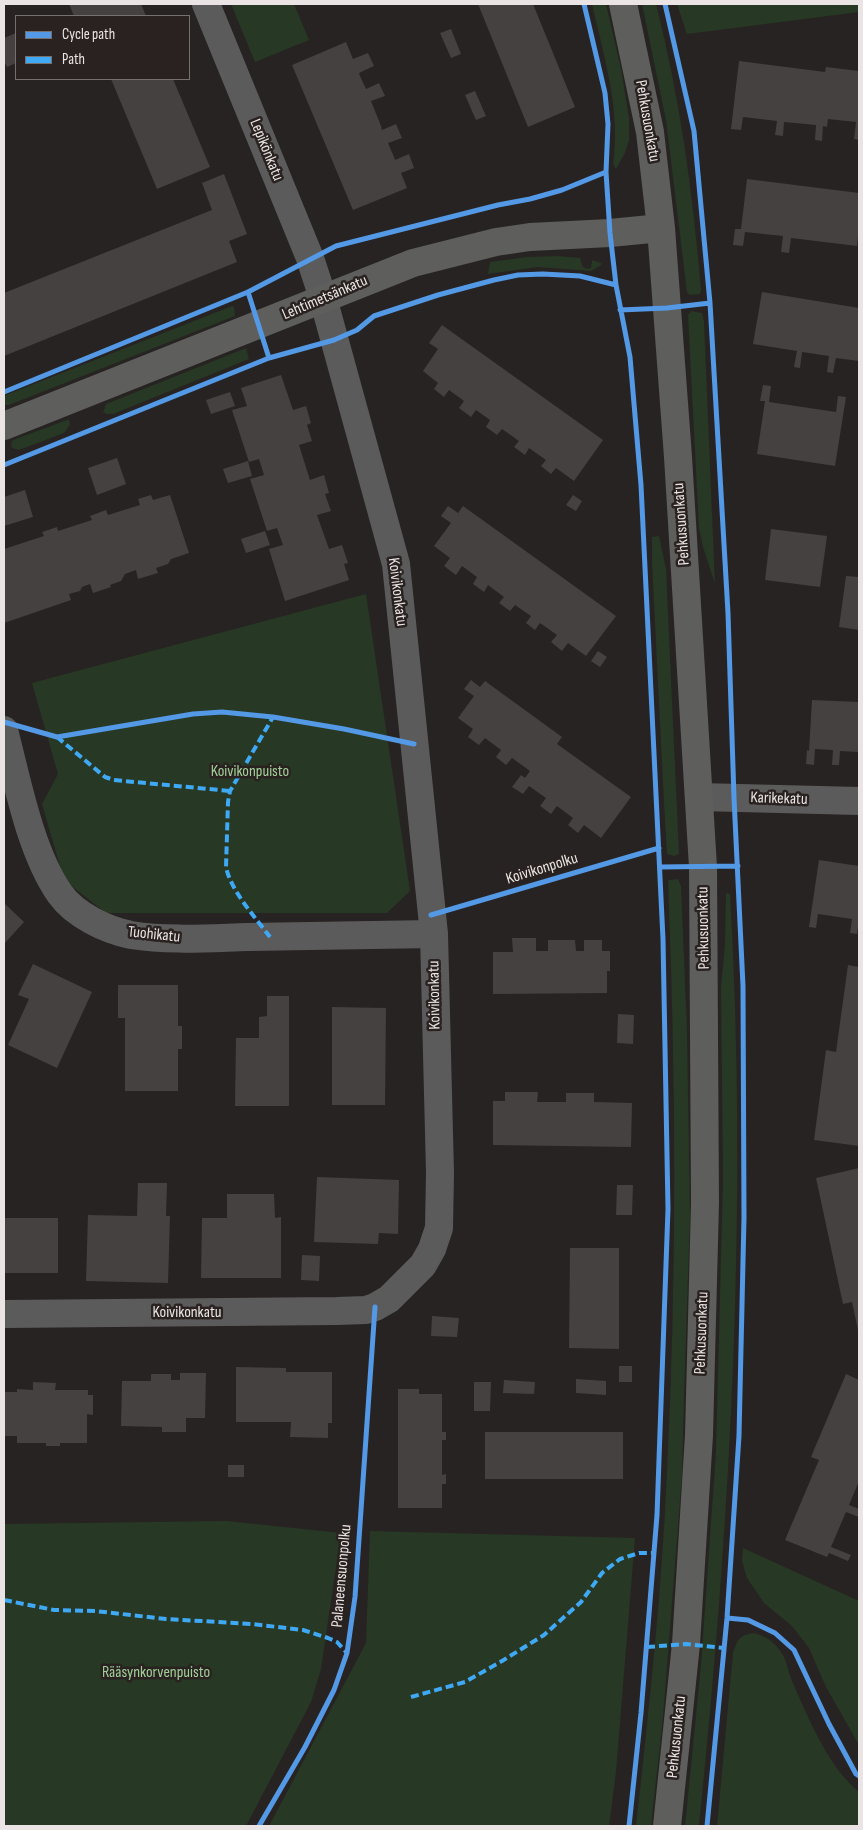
<!DOCTYPE html>
<html>
<head>
<meta charset="utf-8">
<style>
  body { margin:0 }
  #map { position:relative; width:863px; height:1830px; overflow:hidden; background:#272322; font-family:"Sofia Sans Condensed",sans-serif }
  canvas { display:block }
  .frame { position:absolute; inset:0; border:5px solid #eae5e4; pointer-events:none }
  .legend { position:absolute; left:15px; top:15px; width:175px; height:65px; box-sizing:border-box; background:#292220; border:1px solid #76706e; margin:0; padding:6px 9px; list-style:none; font-size:15px; color:#eae5e4 }
  .legend li { display:flex; align-items:center; gap:10px; height:25px }
  .legend b { width:25px; border:1px solid #76706e }
</style>
</head>
<body>
<div id="map">
<canvas width="863" height="1830"></canvas>
<div class="frame"></div>
<ul class="legend">
<li><b style="height:6px;background:#5399e6"></b>Cycle path</li>
<li><b style="height:6px;background:#3fa9f5"></b>Path</li>
</ul>
</div>
<script>
const g = document.querySelector('canvas').getContext('2d');
g.lineJoin = 'round';
function fillPath(path, color) { g.fillStyle = color; g.fill(path, 'evenodd'); }
function stroke(path, color, width, dash) { g.strokeStyle = color; g.lineWidth = width; g.lineCap = dash ? 'butt' : 'round'; g.setLineDash(dash || []); g.stroke(path); }
function write(font, color, halo, rows, align = 'center') {
  g.font = font + ' "Sofia Sans Condensed",sans-serif'; g.lineWidth = 5; g.setLineDash([]); g.textBaseline = 'middle'; g.strokeStyle = halo; g.fillStyle = color; for (const [text, x, y, turn = 0] of rows) {
    g.save(); g.translate(x, y); g.rotate((+turn || 0) * Math.PI / 180); g.textAlign = isNaN(turn) ? turn : align; if (halo) g.strokeText(text, 0, 0); g.fillText(text, 0, 0); g.restore();
  }
}
fillPath(new Path2D(`
  M231 4H294L309 40 255 62Z
  M592 4H606L621 69 629 118V140L625 153 616 169 613 164C621 110 604 57 592 4Z
  M642 4H656C680 98 693 194 701 290L700 294 690 295 687 292 666 120Z
  M677 4H859V12L687 34Z
  M558 256 580 258 583 267 587 269 591 268 592 260 601 263V265L591 271 537 267 488 274 490 262 527 257Z
  M232 306 234 307 235 316 9 405H5L4 398 6 395Z
  M691 311 702 313 704 322 715 584 703 547 699 528 688 315Z
  M246 348 249 359 113 414H107L103 412 106 404Z
  M67 420H69L70 425 64 433 19 450 12 448 11 444 13 440Z
  M659 536 666 569 679 854 674 856 667 854 664 803 652 563V537Z
  M366 594 410 891 387 913H106L64 880 42 804 58 774 32 683Z
  M678 879 681 886 687 1031 690 1217 684 1396 682 1474 672 1603 663 1718 651 1826H636C649 1708 662 1590 667 1471 677 1275 676 1078 668 882L669 880Z
  M726 893 730 894C748 1205 731 1517 699 1826H685L701 1665 716 1452 723 1179 721 987 725 945Z
  M227 1521 341 1533 321 1669 311 1702 246 1826H4V1524Z
  M370 1531 635 1538 616 1772 609 1826H269L366 1643Z
  M743 1548 859 1601V1745L826 1687 809 1648 792 1626 764 1603 747 1578 742 1561Z
  M754 1633C766 1636 773 1641 781 1652 787 1660 788 1672 792 1681 808 1717 828 1767 859 1792V1826H717L733 1653C738 1639 739 1635 754 1633Z`), '#273824');
fillPath(new Path2D(`
  M69 4H141L146 16H74Z
  M478 4H533L575 107 528 127Z
  M451 29 461 54 451 58 440 33Z
  M16 33V63L7 67 4 61V38Z
  M346 42 353 59 368 53 374 66 359 73 360 76 366 89 379 83 385 96 371 101 381 126 382 130 396 124 402 138 388 143 394 157 395 160 409 154 414 168 401 173 407 188 353 210 292 65Z
  M739 61 825 72 826 67 859 71V140L854 139 856 122 828 119 827 127 823 126 822 141 815 140 816 125 784 122 783 136 775 135 777 121 743 117 741 130 731 129Z
  M111 79H173L210 167 157 189Z
  M475 91 486 116 476 120 465 95Z
  M224 174 247 234 229 241 237 262 4 356V293L212 210 202 183Z
  M747 179 859 193V228L857 246 791 238 789 253 781 252 783 236 745 232 743 246 733 245 735 229H741Z
  M762 292 859 308V361L836 358 833 373 827 372 829 356 802 352 800 368 794 367 797 351 753 344Z
  M442 325 603 440 574 481 556 468 551 474 541 466 546 460 529 448 525 455 514 447 519 441 502 429 497 435 486 427 490 420 476 410 471 417 459 408 464 401 449 390 444 397 434 389 438 383 423 371 438 349 429 343Z
  M281 375 293 410 306 406 311 423 307 425 312 441 299 445 310 480 324 475 329 493 325 494 331 511 317 515 329 549 342 545 348 563 344 564 349 580 285 601 269 549 283 545 277 528 267 531 250 479 264 475 259 459 249 462 232 410 247 406 241 388Z
  M763 385 771 386 769 402 836 412 838 396 846 397 835 466 757 454 765 401H760Z
  M230 392 235 406 211 414 206 400Z
  M117 458 126 484 97 495 88 468Z
  M248 461 252 476 228 483 223 469Z
  M25 490 33 517 4 526V497Z
  M151 495 153 500 170 495 189 553 171 559 168 564 156 568 158 573 138 579 136 570 125 574 121 581 110 585 111 587 93 593 90 584 82 587 80 591 69 594 71 600 4 623V549L44 536 42 532 57 527 58 531 92 520 90 516 106 510 108 515 140 505 138 499Z
  M573 495 582 501 576 511 566 505Z
  M448 506 458 513 463 506 616 616 586 656 568 643 562 651 551 642 557 635 540 623 535 630 526 623 531 616 515 605 510 611 499 603 504 597 488 585 484 592 473 584 477 577 462 566 456 575 444 566 450 558 434 546 451 523 441 516Z
  M771 529 827 536 820 587 765 580Z
  M265 531 270 545 246 553 241 539Z
  M846 576 859 577V630L839 627Z
  M598 651 607 657 600 667 591 661Z
  M471 680 480 687 485 681 562 737 557 744 631 797 601 838 584 825 578 833 568 825 573 818 557 806 551 814 540 806 546 798 529 786 523 794 512 787 521 775 525 778 530 771 512 758 506 765 496 757 501 750 485 738 479 745 468 737 473 729 458 718 474 696 464 689Z
  M812 700 859 702V752L840 751 839 765H832L833 750 815 749 814 765 806 764 807 750 809 751Z
  M819 860 859 866V920L857 934 850 933 852 919 818 914 816 928 809 927Z
  M4 903 24 922 4 944Z
  M512 938H536V951H548V940H575L576 951H584V940H602V951H610V971H607V993L493 994V952H513Z
  M33 964 92 992 57 1068 8 1045 29 999 18 995Z
  M848 965 859 967V1146L814 1140 826 1050 836 1052Z
  M118 985H178V1026H182V1049H178V1091H125V1018H118Z
  M267 996H289V1106H235L236 1038H259V1017L267 1016Z
  M332 1007 386 1008 385 1105H332Z
  M618 1014 634 1015 633 1044 617 1043Z
  M505 1092H538L537 1102H566V1093H594V1102L632 1103 631 1147 493 1145V1101H505Z
  M859 1168V1330H858L852 1302 843 1304 816 1178Z
  M317 1177 399 1180 398 1234 379 1233 378 1244 314 1242Z
  M138 1183H167L166 1216H170L168 1283 86 1281 88 1215 137 1216Z
  M617 1185H633L632 1215H616Z
  M227 1194H274L275 1218 281 1217V1278H201L202 1218H227Z
  M4 1218H58V1273H4Z
  M570 1248H619V1349L569 1348Z
  M302 1255 320 1256 319 1281 301 1280Z
  M432 1316 459 1318 457 1337 431 1336Z
  M619 1366H632V1382H619Z
  M236 1367 286 1368V1372H332V1423H328V1438L290 1437 291 1422H236Z
  M180 1373H206L205 1418H186V1432H162V1427L121 1426 122 1381H151V1374H171V1380H180Z
  M846 1374 859 1380V1481L849 1505 859 1509V1517L846 1512 831 1547 851 1555 848 1561 829 1553 827 1557 785 1540 819 1460 811 1457Z
  M576 1379 606 1381V1395L576 1393Z
  M504 1380 535 1382 534 1394 503 1393Z
  M33 1382 56 1383 55 1390H88V1395H93V1415L87 1414V1443H60V1446H46V1443H17V1436H4V1392H17V1389L33 1390Z
  M474 1382H491L490 1411H474Z
  M398 1389H419V1394H442V1432H446V1440H442V1475L446 1474V1484H442V1508H398Z
  M485 1432H623V1479H485Z
  M228 1465H244V1477H228Z`), '#444140');
stroke(new Path2D(`
  M4 730C17 780 30 851 60 894 75 915 106 930 131 935 169 941 210 938 248 937 310 936 372 935 434 934
  M699 797 859 801
  M4 1314 337 1311 366 1310 375 1307 389 1299 423 1265 432 1249 439 1228 440 1173 434 934 396 564 323 298 310 258 206 4`), '#5c5b5b', 28);
stroke(new Path2D(`
  M623 4 650 132 661 228 678 457 703 867 705 1203 699 1435 686 1644 667 1826
  M4 426 413 263 496 242 530 237 610 233 661 228`), '#5e5e5d', 28);
stroke(new Path2D(`
  M57 737 105 777 114 780 230 791
  M270 937C255 917 231 891 226 867L228 802 230 791 273 717
  M4 1600 54 1610 95 1611 166 1619 252 1624 303 1630 328 1638 337 1642 347 1653
  M647 1647 686 1644 724 1648
  M411 1697 465 1682 502 1661 544 1635 581 1602 602 1573 620 1559 639 1553H654`), '#3fa9f5', 4, [8, 4]);
stroke(new Path2D(`
  M584 4 605 93 608 124 606 172 610 233 616 285 630 357 641 485 663 939 668 1209 657 1515 641 1713 629 1826
  M665 4 694 131 710 303 728 613 734 798 743 986 744 1218 739 1436 727 1618 707 1826
  M248 292 269 358
  M620 310 667 308 710 303
  M4 392 248 292 336 246 498 205 530 199 562 190 606 172
  M4 465 269 358 334 340 357 330 374 316 438 295 494 280 518 275 543 274 580 276 616 285
  M4 722 57 737 193 714 222 712 273 717 344 729 414 744
  M660 867 738 866
  M431 915 659 848
  M727 1618 748 1620 775 1633 794 1650 829 1724 856 1774 859 1776
  M259 1826 305 1747 334 1690 347 1653 355 1597 375 1307`), '#5399e6', 5);
write('16px', '#eae5e4', '#292220', [
  ["Pehkusuonkatu",647,121,80],
  ["Lepikönkatu",266,150,68],
  ["Lehtimetsänkatu",325,298,-23],
  ["Pehkusuonkatu",682,524,-94],
  ["Koivikonkatu",397,592,83],
  ["Karikekatu",779,799,2],
  ["Koivikonpolku",542,869,-17],
  ["Pehkusuonkatu",704,928,-91],
  ["Tuohikatu",154,935,6],
  ["Koivikonkatu",435,995,-91],
  ["Koivikonkatu",187,1313],
  ["Pehkusuonkatu",702,1333,-88],
  ["Palaneensuonpolku",342,1576,-85],
  ["Pehkusuonkatu",677,1737,-84]
]);
write('16px', '#a1d199', '#292220', [
  ["Koivikonpuisto",250,772],
  ["Rääsynkorvenpuisto",156,1673]
]);
</script>
</body>
</html>
